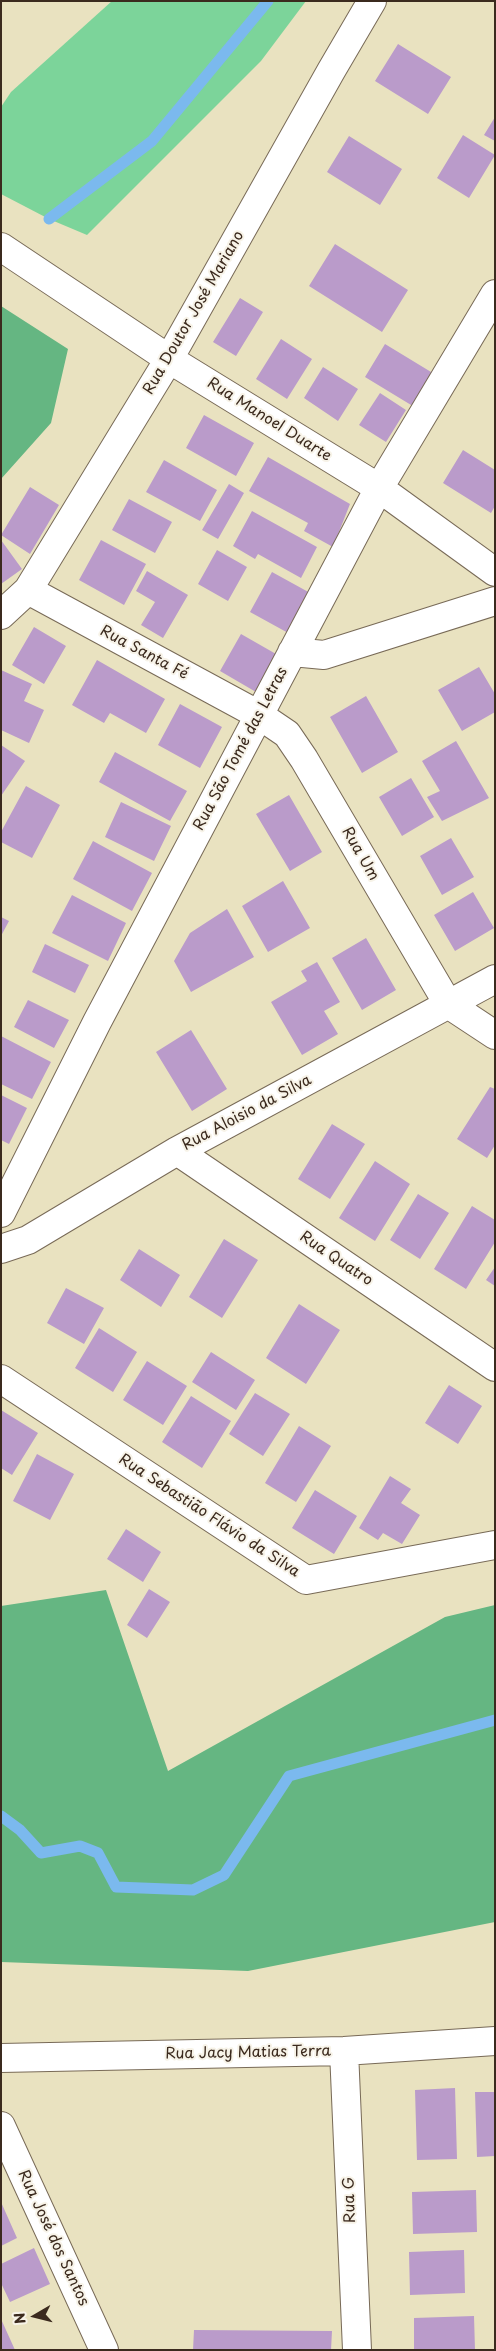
<!DOCTYPE html>
<html>
<head>
<meta charset="utf-8">
<style>
  body { margin:0 }
  #map { position:relative; width:496px; height:2351px; overflow:hidden; background:#e9e2c0; font-family:"Playpen Sans",sans-serif }
  canvas { display:block }
  .frame { position:absolute; inset:0; border:2px solid #3b2a1e; pointer-events:none }
  .north { position:absolute; left:10px; top:2291px; width:50px; height:50px; -webkit-text-stroke:4px #f7f3e8; paint-order:stroke; rotate:262deg; font-size:14px; font-weight:700; line-height:20px; text-align:center; color:#3b2a1e }
  .north::after { content:''; display:block; margin:auto; width:18px; height:22px; background:#3b2a1e; clip-path:polygon(50% 0,100% 100%,50% 72%,0 100%) }
</style>
</head>
<body>
<div id="map">
<canvas width="496" height="2351"></canvas>
<div class="frame"></div>
<div class="north">N</div>
</div>
<script>
const g = document.querySelector('canvas').getContext('2d');
g.lineJoin = 'round';
function fillPath(path, color) { g.fillStyle = color; g.fill(path, 'evenodd'); }
function stroke(path, color, width, dash) { g.strokeStyle = color; g.lineWidth = width; g.lineCap = dash ? 'butt' : 'round'; g.setLineDash(dash || []); g.stroke(path); }
function write(font, color, halo, rows, align = 'center') {
  g.font = font + ' "Playpen Sans",sans-serif'; g.lineWidth = 4; g.setLineDash([]); g.textBaseline = 'middle'; g.strokeStyle = halo; g.fillStyle = color; for (const [text, x, y, turn = 0] of rows) {
    g.save(); g.translate(x, y); g.rotate((+turn || 0) * Math.PI / 180); g.textAlign = isNaN(turn) ? turn : align; if (halo) g.strokeText(text, 0, 0); g.fillText(text, 0, 0); g.restore();
  }
}
fillPath(new Path2D(`
  M112 1H306L261 61 87 235 49 219 1 194V107L11 92Z`), '#7cd49a');
fillPath(new Path2D(`
  M1 306 68 349 51 423 1 479Z
  M106 1590 168 1771 445 1617 495 1605V1922L248 1971 1 1962V1606Z`), '#65b682');
stroke(new Path2D(`
  M49 219 152 141 268 1
  M1 1816 20 1830 41 1853 80 1846 98 1853 116 1887 193 1890 224 1875 289 1776 495 1720`), '#7bb9ee', 11);
fillPath(new Path2D(`
  M398 44 451 77 428 114 375 81Z
  M495 117V141L484 135Z
  M463 135 495 155 469 198 437 178Z
  M349 136 402 169 380 205 327 172Z
  M335 244 408 290 382 332 309 286Z
  M240 298 263 312 236 356 213 342Z
  M281 339 312 359 287 399 256 379Z
  M385 344 436 375 416 408 365 377Z
  M323 367 358 389 338 421 304 398Z
  M380 393 406 410 386 442 359 425Z
  M204 415 254 443 236 476 186 448Z
  M463 450 495 470V506L491 513 443 483Z
  M268 457 350 504 333 547 304 531 308 523 249 491Z
  M164 460 217 490 200 521 146 492Z
  M229 484 244 493 218 539 202 530Z
  M30 487 59 505 30 554 1 535Z
  M129 499 172 522 155 553 112 530Z
  M252 511 317 547 301 578 258 554 255 559 233 546Z
  M1 540 22 569 1 584Z
  M101 540 146 564 124 605 79 580Z
  M217 550 247 567 228 601 198 584Z
  M147 571 188 595 163 638 141 625 155 602 136 591Z
  M272 572 312 594 290 634 250 612Z
  M34 627 66 646 44 684 12 665Z
  M241 634 276 654 256 692 220 671Z
  M97 660 165 699 146 733 110 713 104 723 72 705Z
  M479 667 495 694V712L462 731 438 690Z
  M1 670 32 684 24 701 44 710 29 743 1 730Z
  M366 696 398 752 362 773 330 717Z
  M180 704 222 727 200 768 158 745Z
  M456 741 489 798 442 821 427 797 440 791 422 761Z
  M1 745 25 761 1 796Z
  M115 752 187 791 170 821 99 782Z
  M411 778 434 817 402 836 379 797Z
  M26 786 60 805 32 858 1 842V832Z
  M289 795 322 852 290 871 256 814Z
  M121 802 171 826 154 861 105 837Z
  M451 838 474 877 442 895 420 856Z
  M93 841 152 873 132 911 73 879Z
  M283 881 310 928 268 952 242 906Z
  M473 892 494 928 455 951 434 915Z
  M72 895 126 923 108 961 52 933Z
  M227 909 254 957 191 992 174 961 190 933Z
  M1 917 9 921 1 936Z
  M366 938 396 990 362 1010 332 958Z
  M45 944 89 965 75 993 32 972Z
  M317 962 340 1002 324 1011 338 1034 302 1055 271 1002 307 981 301 971Z
  M28 1000 69 1020 54 1048 14 1027Z
  M191 1030 227 1089 192 1111 156 1052Z
  M1 1036 51 1062 32 1099 1 1084Z
  M490 1087 495 1089V1145L487 1158 457 1139Z
  M1 1095 27 1108 9 1144 1 1140Z
  M332 1124 365 1144 330 1199 298 1179Z
  M375 1161 410 1184 375 1241 339 1218Z
  M418 1194 449 1213 420 1259 390 1240Z
  M472 1206 495 1220V1242L466 1289 434 1269Z
  M224 1239 258 1260 222 1318 189 1297Z
  M139 1249 180 1275 161 1307 120 1280Z
  M495 1267V1286L486 1280Z
  M66 1288 104 1308 84 1344 47 1323Z
  M299 1304 340 1330 306 1384 266 1358Z
  M99 1328 137 1352 113 1392 75 1368Z
  M211 1352 255 1380 236 1410 192 1382Z
  M147 1361 187 1386 163 1425 123 1400Z
  M449 1385 482 1406 458 1444 425 1423Z
  M255 1393 290 1414 263 1456 229 1434Z
  M191 1396 231 1421 202 1468 162 1442Z
  M1 1410 38 1433 12 1475 1 1468Z
  M299 1426 331 1446 296 1502 265 1483Z
  M37 1454 74 1474 50 1520 13 1501Z
  M390 1476 411 1489 401 1503 420 1515 402 1544 383 1533 378 1540 359 1528Z
  M315 1490 357 1516 334 1554 292 1528Z
  M126 1529 161 1552 143 1582 107 1559Z
  M149 1589 170 1602 147 1638 127 1625Z
  M455 2088 457 2159 417 2160 415 2090Z
  M475 2092H495V2156L477 2157Z
  M476 2190 477 2232 413 2234 412 2192Z
  M1 2202 17 2238 1 2246Z
  M34 2248 50 2284 10 2302 1 2283V2264Z
  M464 2250 465 2293 410 2295 409 2252Z
  M474 2316 475 2350H414V2318Z
  M1 2319 15 2350H1Z
  M194 2330 332 2331 331 2350H193Z`), '#ba9bca');
const minor = new Path2D(`
  M1 247 169 359 379 488 495 572
  M28 590 259 715 287 734 304 759 448 1004 495 1035
  M1 615 28 590 169 359 331 71 372 1
  M292 652 324 655 495 601
  M177 1151 495 1367
  M1 1213 97 1022 379 488 495 294
  M1 1249 28 1240 177 1151 495 979
  M1 1379 306 1580 495 1545
  M344 2051 357 2350
  M1 2058 344 2051 495 2041
  M1 2126 104 2350`);
stroke(minor, '#786a57', 30);
stroke(minor, '#fff', 28);
write('15px', '#3b2a1e', '#f7f3e8', [
  ["Rua Doutor José Mariano",194,313,-60],
  ["Rua Manoel Duarte",269,420,32],
  ["Rua Santa Fé",144,653,28],
  ["Rua São Tomé das Letras",241,749,-62],
  ["Rua Um",360,854,60],
  ["Rua Aloisio da Silva",247,1113,-28],
  ["Rua Quatro",336,1259,34],
  ["Rua Sebastião Flávio da Silva",209,1516,33],
  ["Rua Jacy Matias Terra",248,2053,-1],
  ["Rua G",350,2200,-92],
  ["Rua José dos Santos",53,2238,65]
]);
</script>
</body>
</html>
